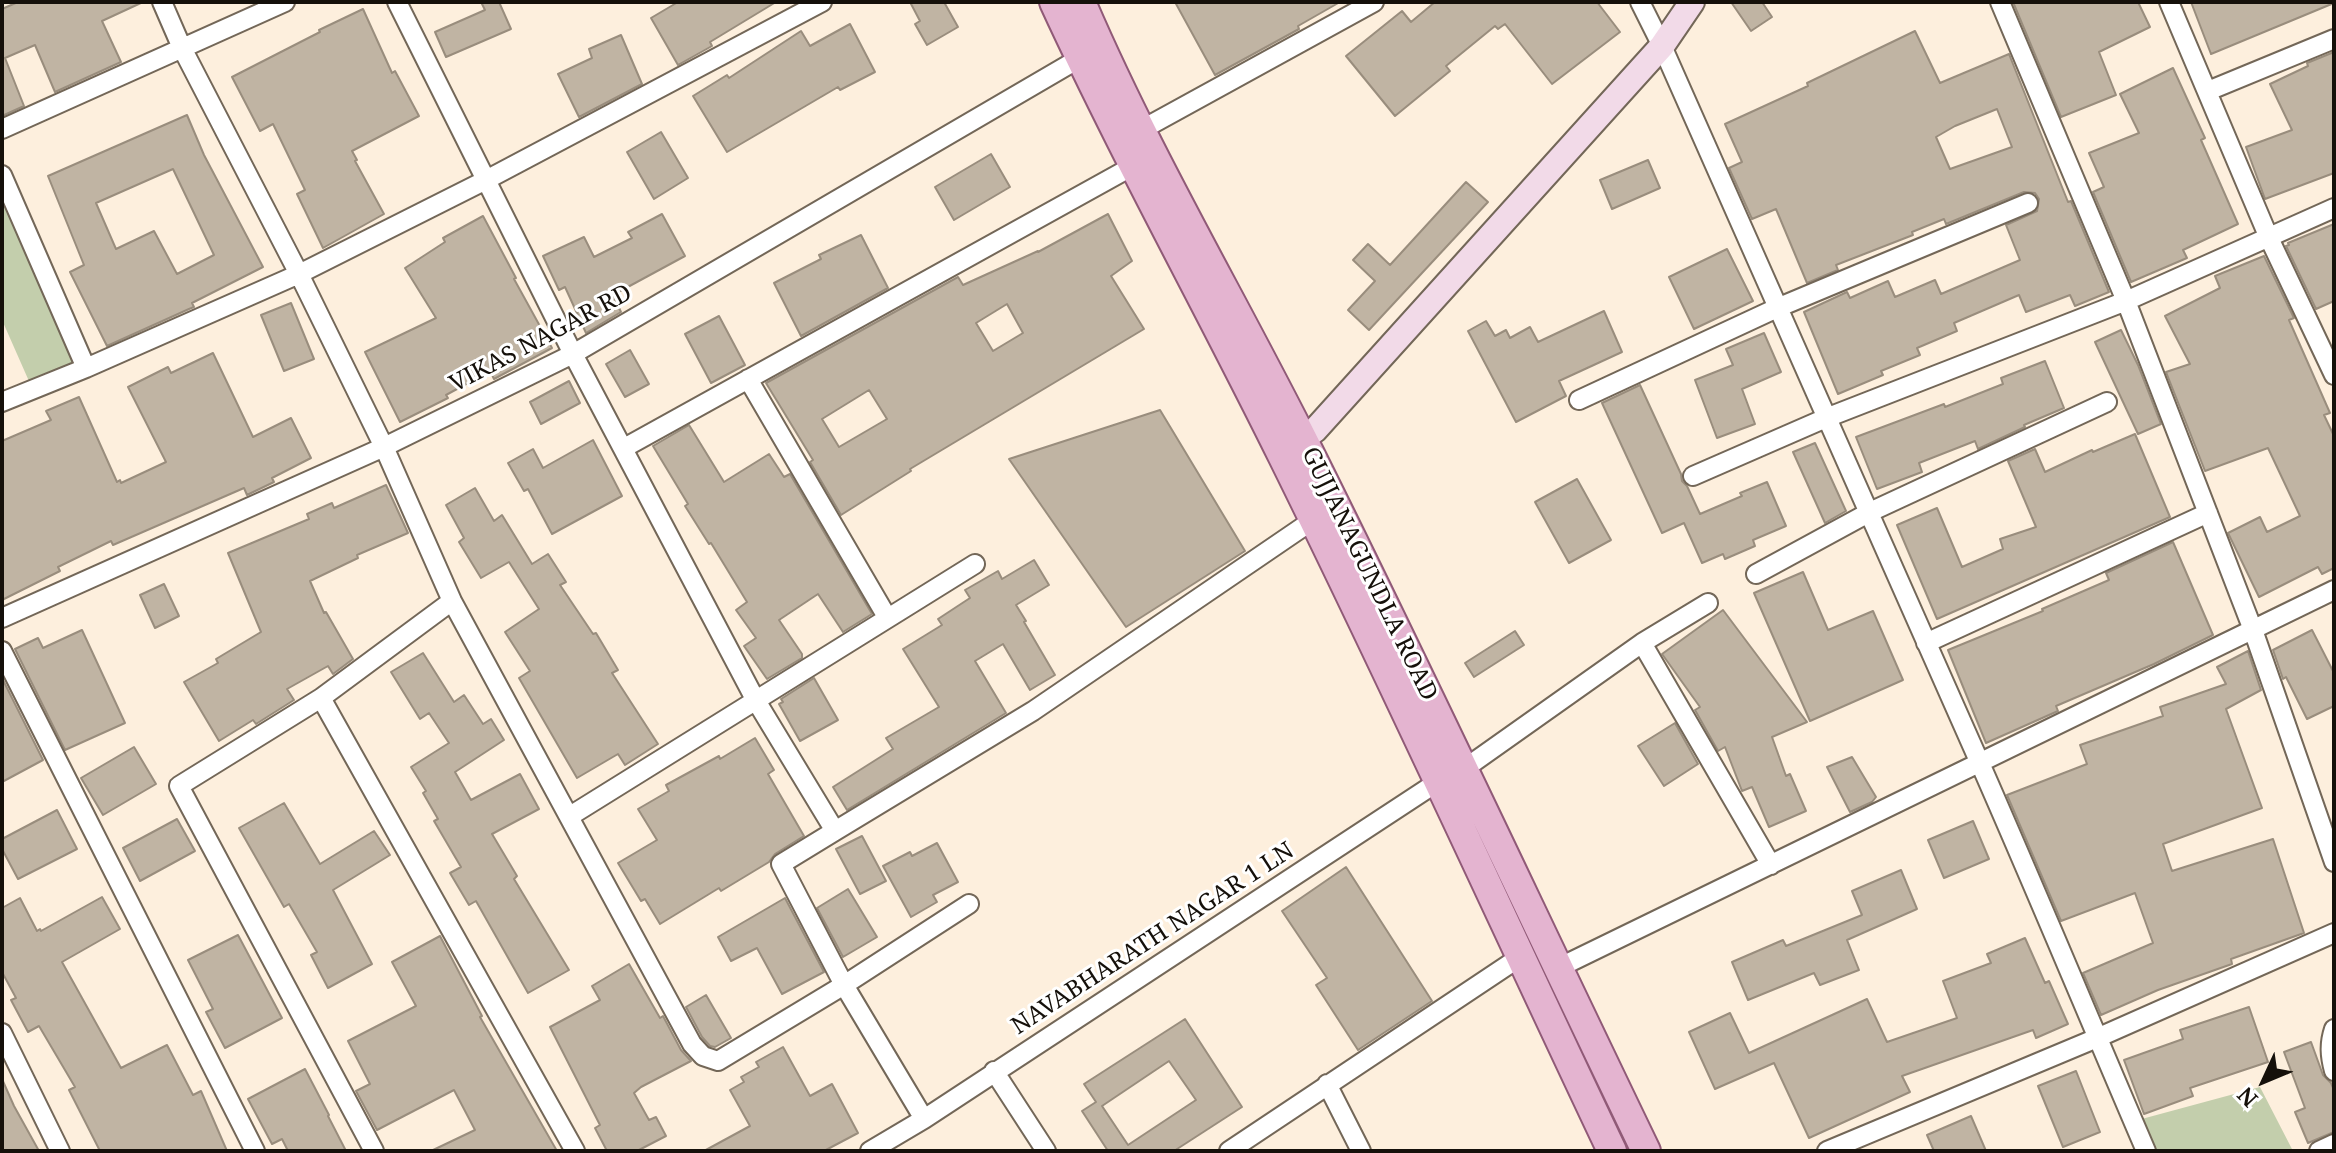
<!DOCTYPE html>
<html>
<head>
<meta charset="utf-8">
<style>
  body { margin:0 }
  #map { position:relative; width:2336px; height:1153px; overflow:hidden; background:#fdefdd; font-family:"Noto Serif",serif }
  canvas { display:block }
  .frame { position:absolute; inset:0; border:4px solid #15100a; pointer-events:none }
  .north { position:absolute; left:2224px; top:1041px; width:80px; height:80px; -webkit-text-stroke:6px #fff; paint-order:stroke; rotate:226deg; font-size:22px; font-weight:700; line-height:32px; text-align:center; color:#15100a }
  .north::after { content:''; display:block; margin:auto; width:28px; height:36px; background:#15100a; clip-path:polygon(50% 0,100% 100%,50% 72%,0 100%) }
</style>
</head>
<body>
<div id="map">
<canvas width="2336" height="1153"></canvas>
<div class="frame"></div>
<div class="north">N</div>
</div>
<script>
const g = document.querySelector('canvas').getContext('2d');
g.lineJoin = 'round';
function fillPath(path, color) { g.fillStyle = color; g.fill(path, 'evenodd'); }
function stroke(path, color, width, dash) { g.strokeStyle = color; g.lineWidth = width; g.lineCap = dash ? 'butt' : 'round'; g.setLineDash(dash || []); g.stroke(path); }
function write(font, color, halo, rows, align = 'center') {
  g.font = font + ' "Noto Serif",serif'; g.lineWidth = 6; g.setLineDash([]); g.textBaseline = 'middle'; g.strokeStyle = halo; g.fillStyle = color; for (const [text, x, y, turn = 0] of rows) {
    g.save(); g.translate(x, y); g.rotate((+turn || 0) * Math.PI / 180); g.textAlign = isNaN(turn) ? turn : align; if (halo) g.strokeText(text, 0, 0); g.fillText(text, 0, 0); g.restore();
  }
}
fillPath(new Path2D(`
  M2 175 86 368 32 388 2 320Z
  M2260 1087 2293 1151H2151L2138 1120Z`), '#c3ceac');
const building = new Path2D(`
  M18 2H143L102 21 121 62 55 92 35 45 5 58 24 106 2 116V9Z
  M481 2H499L511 29 446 57 435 32 485 10Z
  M678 2H776L710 42 712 46 678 65 651 18Z
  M910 2H944L958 27 927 45 915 24 920 21Z
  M1175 2H1340L1298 26 1299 29 1215 75Z
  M1435 2H1597L1620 32 1552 84 1505 24 1498 29 1495 26 1446 66 1450 71 1395 116 1346 56 1402 11 1411 22Z
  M1731 2H1762L1772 17 1751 31Z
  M2013 2H2138L2150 27 2099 52 2116 95 2061 117Z
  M2191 2H2334V3L2211 54Z
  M363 9 392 73 395 71 419 116 352 151 357 160 355 161 384 214 323 248 297 194 305 190 273 124 260 131 232 77 320 32 319 30Z
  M850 24 875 72 840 90 838 87 727 152 693 96 727 75 729 78 801 31 810 46Z
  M1915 31 1940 83 2009 54 2068 202 2071 201 2109 292 2075 306 2070 295 2026 312 2019 295 1954 323 1957 331 1917 348 1920 355 1881 371 1883 375 1838 394 1804 312 1847 292 1850 298 1888 281 1895 297 1935 280 1941 294 2020 260 2006 225 2037 211 2039 199 2035 193 2024 192 1946 224 1944 219 1912 232 1913 235 1836 265 1838 270 1807 283 1776 209 1752 219 1729 168 1742 162 1725 124 1808 86 1807 83ZM1997 109 2012 147 1950 169 1936 137 1955 126Z
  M621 35 642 84 579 117 558 74 592 58 589 49Z
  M2334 52V173L2265 199 2246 147 2292 130 2270 84 2308 66 2307 63Z
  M2173 68 2205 138 2201 140 2238 224 2183 250 2187 258 2131 282 2093 192 2104 187 2089 153 2139 133 2120 94Z
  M187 115 204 155 263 267 192 303 194 307 189 309 107 346 70 272 84 265 48 176ZM173 169 214 255 177 274 154 231 116 249 96 203Z
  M661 132 688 178 654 199 627 152Z
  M991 154 1010 187 954 220 935 187Z
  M1648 160 1660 188 1612 209 1600 180Z
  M1466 182 1488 202 1369 330 1348 310 1375 281 1353 260 1368 244 1390 265Z
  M662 214 685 256 613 295 621 312 586 333 565 287 559 290 543 256 584 237 594 257 632 238 628 232Z
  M1108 214 1132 261 1111 276 1144 329 910 469 911 471 841 515 810 462 813 460 766 383 958 277 963 285 1038 251V252ZM1007 304 1023 333 993 351 976 323ZM869 390 887 419 839 447 822 419Z
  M483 216 516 278 514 279 552 348 494 379 490 371 446 395 448 398 400 422 365 352 436 318 405 268 445 242 443 238Z
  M2334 224V301L2316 309 2286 246 2289 245 2288 243Z
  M861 235 888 288 801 336 774 283 821 259 819 255Z
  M1727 249 1753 301 1694 329 1669 277Z
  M2264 256 2294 318 2289 320 2330 413 2324 415 2334 436V568L2322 574 2318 567 2259 597 2228 533 2260 517 2267 532 2300 516 2268 448 2205 471 2166 372 2190 364 2165 316 2220 288 2215 276Z
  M291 303 314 359 284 371 261 315Z
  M1604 311 1622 352 1559 381 1566 396 1516 422 1468 331 1486 321 1495 336 1506 330 1510 338 1530 327 1538 342Z
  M719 316 745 365 711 383 685 334Z
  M2121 330 2138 365 2161 424 2138 434 2095 342Z
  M1764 333 1781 372 1742 389 1755 424 1717 438 1695 380 1733 365 1726 349Z
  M630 350 649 384 625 397 606 364Z
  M213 353 253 437 291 418 311 458 272 478 274 482 247 495 244 488 113 545 111 541 58 567 60 571 2 600V441L51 420 46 411 79 397 117 482 120 480 121 483 166 462 128 387 168 367 171 373Z
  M2045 361 2064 408 2024 425 2025 427 1978 449 1975 441 1919 463 1922 472 1877 489 1856 437 1944 404 1945 407 2003 384 2001 378Z
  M569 381 580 403 541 424 530 402Z
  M1640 385 1681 474 1682 481 1687 486 1700 514 1742 496 1740 493 1767 482 1786 526 1753 540 1755 546 1725 559 1723 554 1702 563 1684 523 1662 533 1602 403Z
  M1160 410 1245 551 1126 627 1009 459Z
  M689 425 724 482 769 454 784 477 790 474 872 614 843 632 818 594 779 620 802 654V658L767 679 744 646 756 638 736 610 747 602 711 543 709 544 685 506 688 504 653 446Z
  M2135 434 2170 517 1937 619 1897 525 1937 508 1962 567 2003 549 2000 539 2036 527 2008 461 2035 449 2045 472 2092 450 2093 452Z
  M593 440 622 496 552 534 528 489 524 491 508 463 533 449 543 468Z
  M1815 443 1846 511 1825 523 1793 452Z
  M1577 479 1611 540 1569 563 1535 502Z
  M386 485 408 533 357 555 358 558 310 581 324 613 326 612 353 659 333 674 328 666 287 689 294 700 256 724 253 720 219 741 184 682 218 663 216 659 261 632 228 553 309 519 307 514 332 503 334 508Z
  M475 488 494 521 502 515 532 564 548 554 566 582 560 585 593 634 596 633 618 670 612 673 658 744 625 765 618 754 577 778 519 678 530 671 505 632 539 609 509 562 481 578 459 542 464 538 446 505Z
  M2173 542 2213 635 2154 664 2056 706 2058 711 1986 743 1948 650 2043 611 2042 609 2109 580 2106 573Z
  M1034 560 1049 585 1016 605 1026 621 1024 622 1055 675 1030 690 1003 644 975 661 1006 713 847 810 833 787 893 749 886 738 939 707 903 649 942 625 938 619 970 598 965 590 998 571 1002 579Z
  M1803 572 1828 630 1873 611 1903 680 1810 721 1754 593Z
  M164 584 179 616 155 628 140 595Z
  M1723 610 1807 722 1772 737 1786 776 1790 774 1806 811 1769 827 1752 787 1742 791 1725 747 1718 751 1695 710 1700 707 1662 654Z
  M82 630 125 723 65 750 15 649 38 638 43 648Z
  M2312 630 2334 673V706L2307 719 2286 677 2283 679 2273 650Z
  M1515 631 1524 645 1474 677 1465 663Z
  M2248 651 2261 690 2226 709 2262 808 2163 844 2172 871 2273 839 2304 933 2231 959 2232 964 2158 990 2101 1015 2083 973 2153 943 2135 893 2061 921 2007 795 2087 764 2080 745 2163 716 2160 707 2226 684 2217 667Z
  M423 653 454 702 464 695 483 724 491 719 504 740 455 772 471 800 520 774 539 809 492 834 517 876 514 879 569 970 528 993 476 901 469 905 450 873 461 867 434 821 438 819 423 793 426 791 411 767 449 743 429 713 420 719 391 672Z
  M2 678 43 760 2 782Z
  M814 678 838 720 800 741 779 704 783 702 781 699Z
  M1675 723 1698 764 1664 786 1638 746Z
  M755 738 774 770 768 774 804 836 775 854 769 862 721 891 719 888 660 924 645 899 641 901 618 863 657 840 638 809 669 791 666 785 719 756 720 759Z
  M134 747 156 784 103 815 81 778Z
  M1852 757 1876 797 1872 802 1850 812 1827 767Z
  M284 803 320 864 374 831 390 855 333 890 372 964 328 988 311 955 317 952 289 904 284 907 239 828Z
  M57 810 77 849 18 879 2 849V839Z
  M177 819 195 851 140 881 123 848Z
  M1973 821 1989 859 1944 878 1928 840Z
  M862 836 886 881 860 894 836 849Z
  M937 843 958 882 933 895 937 902 911 917 883 866 910 852 912 856Z
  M1346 867 1432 1001 1358 1050 1316 985 1327 978 1282 911Z
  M1901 870 1917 909 1847 940 1859 970 1820 985 1814 973 1748 1000 1732 962 1783 940 1786 946 1862 915 1852 891Z
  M848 889 877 937 843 957 817 908Z
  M102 897 120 929 62 962 121 1068 167 1045 193 1095 201 1091 227 1151H100L69 1090 75 1087 39 1026 28 1032 11 1000 16 998 2 972V908L20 898 37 931 40 929 41 931Z
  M785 898 824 972 782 994 757 948 731 961 718 937Z
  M238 935 282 1018 225 1048 206 1012 213 1009 188 960Z
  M440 936 482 1016 480 1017 557 1151H431L475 1130 454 1090 377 1130 356 1091 370 1084 348 1041 416 1006 392 962Z
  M2025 938 2045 983 2049 981 2068 1024 2036 1038 2033 1030 1902 1076 1910 1092 1809 1138 1774 1063 1715 1089 1689 1032 1730 1013 1749 1053 1867 999 1887 1042 1957 1018 1943 981 1991 963 1987 954Z
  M629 964 660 1018 663 1016 681 1050 691 1061 641 1087 634 1093 649 1120 656 1117 666 1136 637 1151H607L595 1128 600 1125 550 1027 600 1000 592 986Z
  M706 995 731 1038 715 1047 710 1046 702 1037 686 1007Z
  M2249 1007 2268 1062 2190 1088 2193 1096 2144 1114 2124 1060 2183 1039 2180 1030Z
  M1185 1019 1242 1107 1174 1151H1108L1082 1111 1096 1102 1084 1084ZM1169 1061 1196 1100 1128 1145 1102 1106Z
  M2311 1042 2323 1075 2331 1083 2334 1090V1132L2308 1143 2295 1112 2305 1108 2284 1052Z
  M783 1047 810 1096 832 1084 858 1133 824 1151H704L750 1126 730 1090 744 1082 741 1077 759 1067 756 1062Z
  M305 1069 329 1115 328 1116 346 1151H288L282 1139 272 1144 248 1099Z
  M2076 1071 2100 1132 2063 1147 2038 1086Z
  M2 1079 14 1106 39 1151H2Z
  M1971 1116 1986 1151H1934L1927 1135Z`);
fillPath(building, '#c0b4a3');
stroke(building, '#998d7d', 2);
const street = new Path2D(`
  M162 2 182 48 299 274 384 447 452 601 692 1044 703 1056 718 1061 844 985 969 904
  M397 2 573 354 755 699 835 831 781 864 844 985 924 1119
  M1640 2 1662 46C1767 285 1874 522 1979 761 2036 890 2090 1021 2146 1151
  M2000 2 2126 301 2253 630 2334 862
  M2169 2 2269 238 2334 375
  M2208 91 2334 39
  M2 129 285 2
  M1141 130 1374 2
  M2 175 86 368 299 274 486 180 822 2
  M748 379 887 617
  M1579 400 1777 308 2028 203
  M2 402 86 368
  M624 448 1133 166
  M1693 476 1826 418 2126 301 2334 208
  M1756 574 1870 512 2107 402
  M2 618 384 447 573 354 1080 58
  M1642 643 1771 865
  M1926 643 2208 513
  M2 651 255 1151
  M321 698 575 1151
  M570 816 975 564
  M835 831 1033 711 1313 520
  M1558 968 2334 590
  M2334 1029C2329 1044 2330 1056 2334 1071
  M2 1033 60 1151
  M994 1071 1046 1151
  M1327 1084 1361 1151
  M374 1151 179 786 321 698 452 601
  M870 1151 924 1119 1439 781 1464 769 1642 643 1708 603
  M1229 1151 1520 957
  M1827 1151 2097 1038 2334 933
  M2319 1151 2334 1144`);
const secondary = new Path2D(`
  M1290 448 1315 430 1662 46 1692 2`);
const primary = new Path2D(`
  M1054 2C1125 156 1207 303 1282 455 1396 685 1502 919 1612 1151
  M1081 2C1147 156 1233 300 1308 450 1424 682 1533 917 1646 1151`);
stroke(street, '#736758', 22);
stroke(secondary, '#736758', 28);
stroke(primary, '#905a77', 32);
stroke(street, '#fff', 18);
stroke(secondary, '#f2dae8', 24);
stroke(primary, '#e4b4d0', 28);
write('24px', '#15100a', '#fff', [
  ["VIKAS NAGAR RD",541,339,-28],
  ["GUJJANAGUNDLA ROAD",1369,574,64],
  ["NAVABHARATH NAGAR 1 LN",1153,939,-33]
]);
</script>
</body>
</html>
